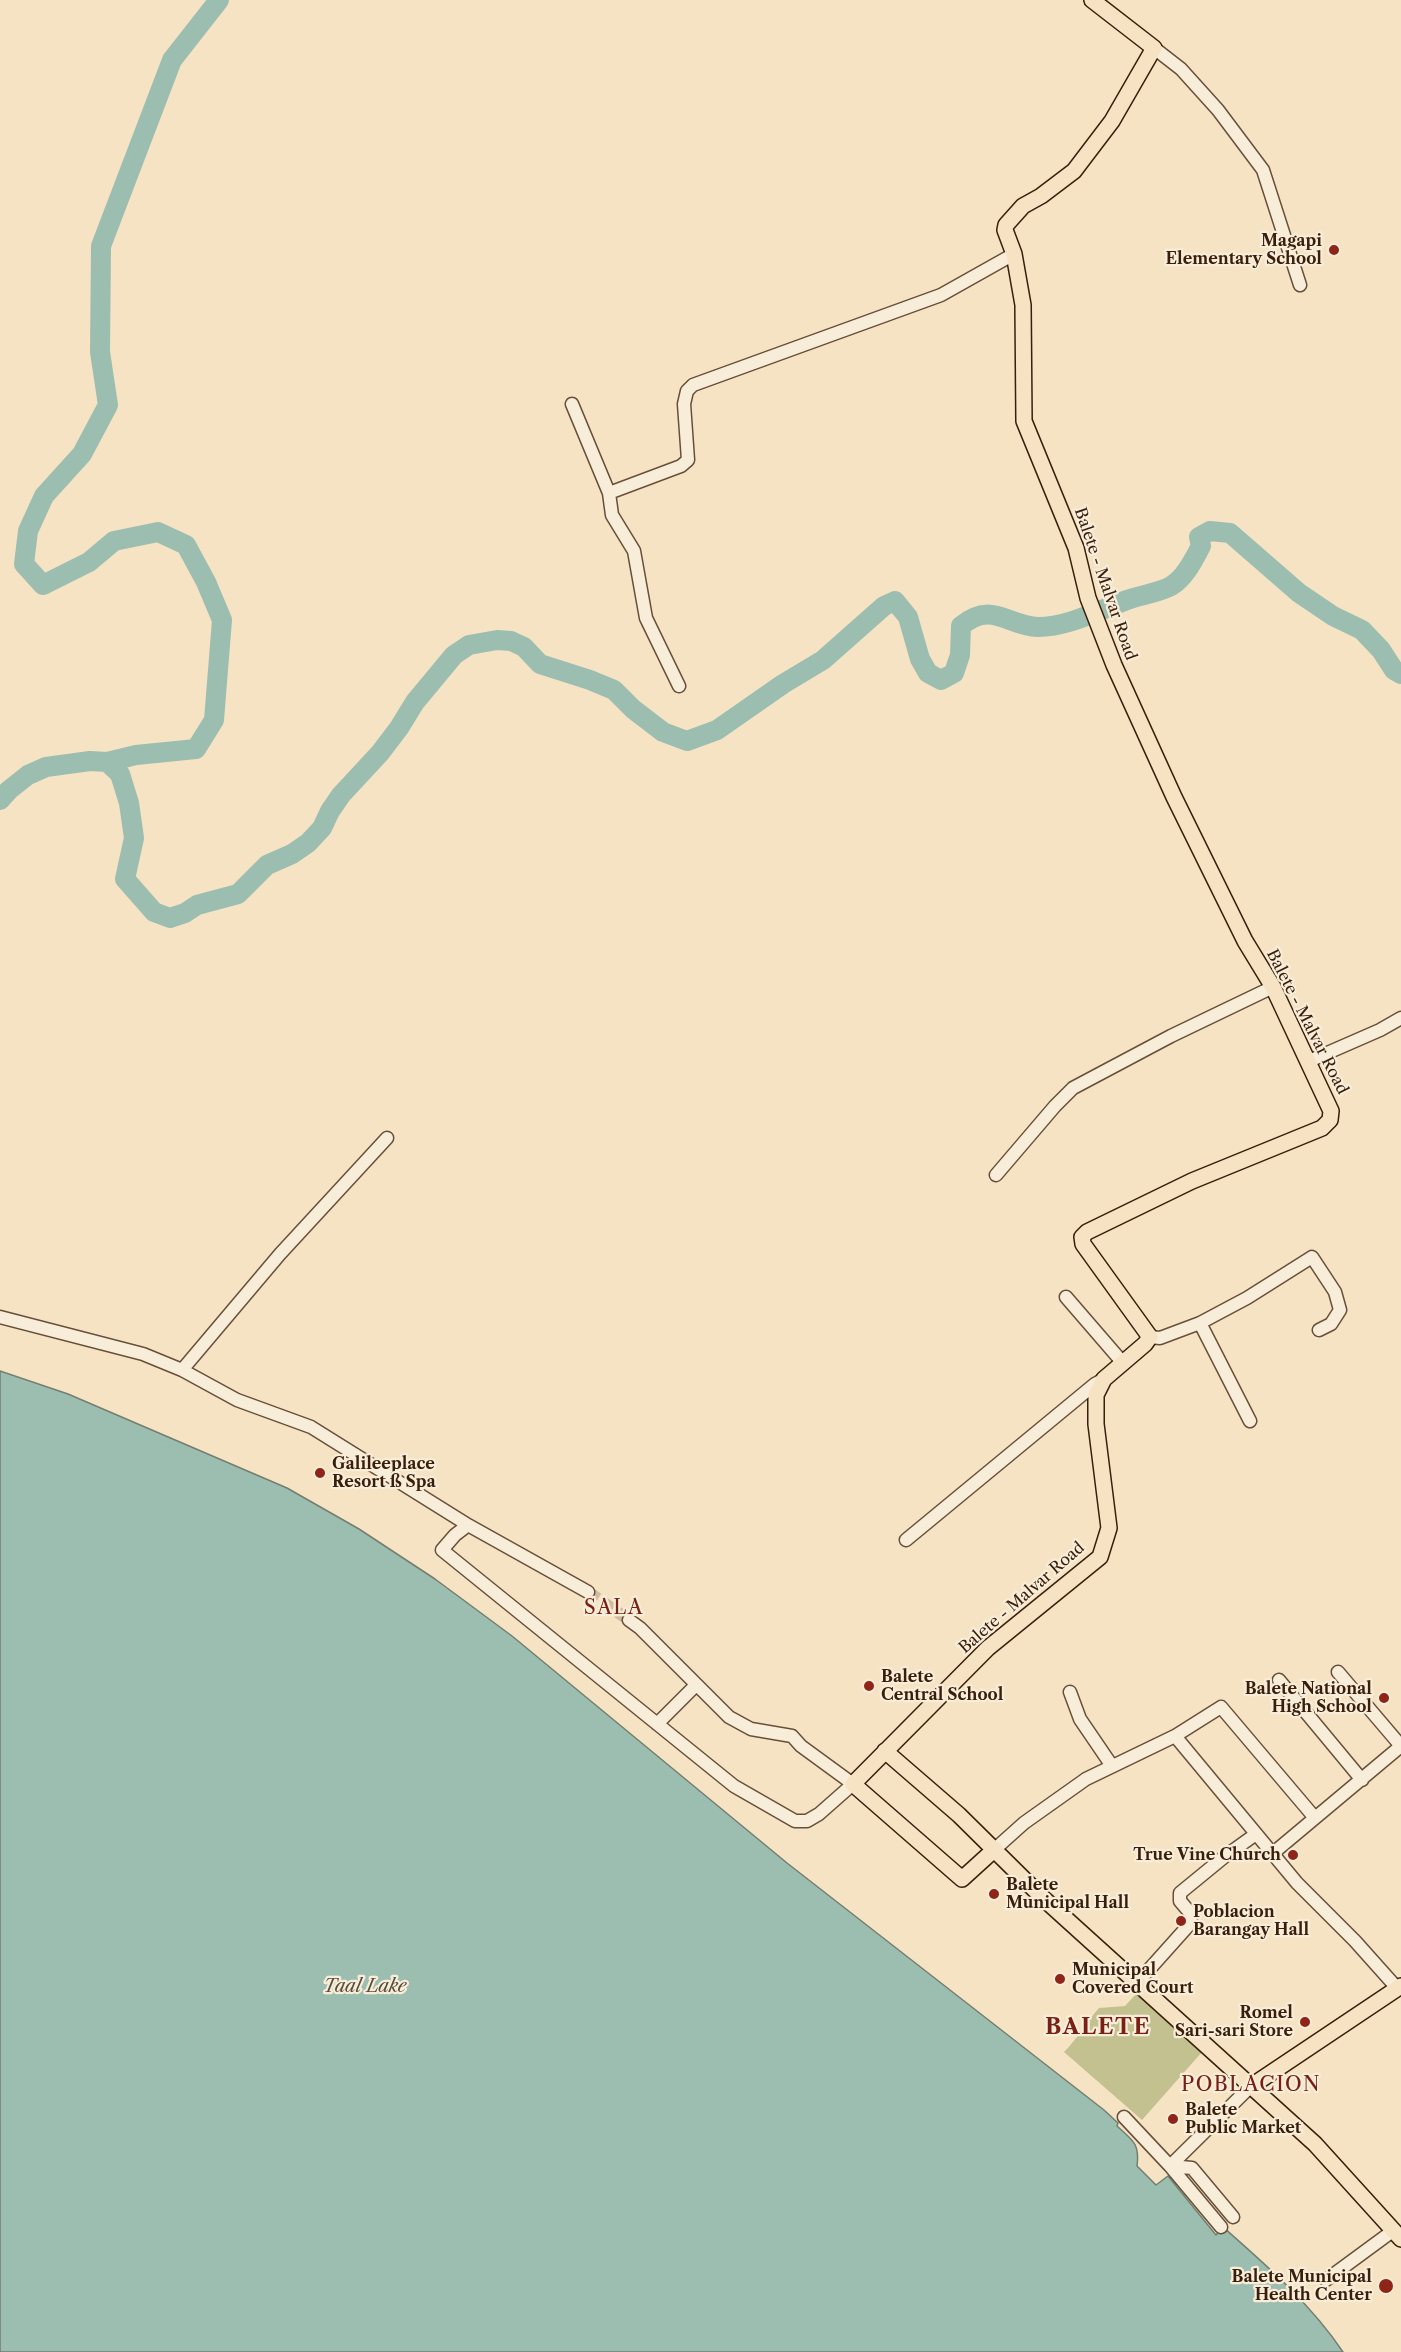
<!DOCTYPE html>
<html>
<head>
<meta charset="utf-8">
<style>
  body { margin:0 }
  canvas { display:block; background:#f5e3c3 }
</style>
</head>
<body>
<canvas width="1401" height="2352"></canvas>
<script>
const g = document.querySelector('canvas').getContext('2d');
g.lineJoin = 'round';
function fillPath(path, color) { g.fillStyle = color; g.fill(path, 'evenodd'); }
function stroke(path, color, width, dash) { g.strokeStyle = color; g.lineWidth = width; g.lineCap = dash ? 'butt' : 'round'; g.setLineDash(dash || []); g.stroke(path); }
function write(font, color, halo, rows, align = 'center') {
  g.font = font + ' "Libre Caslon Text",serif'; g.lineWidth = 4.5; g.setLineDash([]); g.textBaseline = 'middle'; g.strokeStyle = halo; g.fillStyle = color; for (const [text, x, y, turn = 0] of rows) {
    g.save(); g.translate(x, y); g.rotate((+turn || 0) * Math.PI / 180); g.textAlign = isNaN(turn) ? turn : align; if (halo) g.strokeText(text, 0, 0); g.fillText(text, 0, 0); g.restore();
  }
}
fillPath(new Path2D(`
  M1137 1993 1202 2052 1142 2120 1064 2052C1078 2038 1086 2023 1099 2008L1125 2006Z`), '#c3c18f');
const water = new Path2D(`
  M0 1371 68 1394 287 1488 359 1529 435 1579 512 1636 787 1863 1104 2110 1118 2123 1117 2126C1132 2140 1140 2143 1137 2166L1156 2185 1168 2176 1216 2235 1223 2227C1266 2265 1311 2304 1343 2352H0Z`);
fillPath(water, '#9cbeb1');
stroke(water, '#747e6f', 1.5);
stroke(new Path2D(`
  M107 762 120 774 129 803 134 838 125 879 154 912 170 918 185 913 197 905 238 894 267 865 292 854 308 843 322 828 330 811 341 795 380 753 399 728 415 702 454 655 469 645 497 640 511 641 524 647 540 664 590 680 614 690 633 709 663 732 687 741 717 730 783 684 823 660 884 606 895 601 908 617 920 659 928 673 941 680 954 673 960 655 961 626C992 600 1007 626 1038 627 1068 627 1099 610 1127 600 1141 595 1158 593 1171 586 1185 578 1194 559 1201 546L1199 537 1210 531 1230 533 1299 593 1333 616 1362 630 1381 650 1394 670 1401 674
  M0 800 9 790 28 775 46 767 90 761 107 762 136 755 196 749 214 720 222 620 206 582 186 545 158 532 114 541 89 562 43 585 24 564 28 531 44 496 82 454 108 405 100 352 101 246 172 60 219 0`), '#9cbeb1', 20);
stroke(new Path2D(`
  M588 1592 629 1620`), '#cfbc9e', 12, [12, 6]);
const minor = new Path2D(`
  M1154 48 1181 69 1218 110 1263 170 1300 285
  M572 404 609 493
  M679 686 646 618 634 551 612 515 609 493 681 466 688 460 684 404 687 391 693 385 941 295 1014 254
  M1309 1061 1380 1030 1401 1018
  M996 1175 1055 1106 1073 1088 1171 1036 1273 987
  M1066 1297 1123 1363
  M0 1317 143 1354 182 1370 237 1400 311 1427 468 1525 588 1592
  M1200 1323 1247 1298 1312 1257 1335 1292 1340 1310 1331 1324 1319 1330
  M1150 1337 1160 1338 1200 1323 1250 1421
  M182 1370 280 1254 387 1138
  M468 1525 455 1535 442 1550 734 1786 795 1821H807L819 1814 853 1784 801 1746 792 1736 751 1729 729 1717 640 1628 629 1620
  M906 1540 1095 1384 1104 1379
  M1338 1672 1401 1746
  M1279 1680 1362 1780
  M1070 1692 1080 1719 1112 1766
  M657 1724 696 1685
  M1175 1736 1297 1883 1355 1941 1397 1988
  M995 1849 1024 1823 1086 1779 1175 1736 1221 1707 1315 1818
  M1272 1854 1401 1746
  M1137 1983 1188 1926 1192 1915 1180 1901V1893L1224 1857 1256 1834
  M1124 2117 1170 2166 1221 2227
  M1170 2166 1250 2087
  M1170 2166 1192 2168 1233 2217
  M1326 2280 1394 2230`);
const major = new Path2D(`
  M885 1751 959 1815 1044 1899 1315 2144 1401 2239
  M995 1849 962 1879 853 1784 988 1648 1100 1557 1109 1528 1096 1424V1395L1104 1379 1145 1344 1150 1337 1083 1244 1082 1237 1087 1232 1192 1181 1322 1128 1330 1120 1331 1111 1273 987 1245 941 1174 797 1114 665 1088 598 1076 548 1024 421 1023 305 1014 254 1005 230 1006 225 1023 206 1041 196 1074 171 1112 121 1154 48 1092 0
  M1250 2087 1401 1986`);
stroke(minor, '#684f3a', 15);
stroke(major, '#391e0c', 18);
stroke(minor, '#f8edd8', 12);
stroke(major, '#f5e3c3', 15);
for (const [x, y, r, color] of [
  [1334,250,6,"#8f2418"],
  [320,1473,6,"#8f2418"],
  [869,1686,6,"#8f2418"],
  [1384,1698,6,"#8f2418"],
  [1293,1855,6,"#8f2418"],
  [994,1894,6,"#8f2418"],
  [1181,1921,6,"#8f2418"],
  [1060,1979,6,"#8f2418"],
  [1305,2022,6,"#8f2418"],
  [1173,2119,6,"#8f2418"],
  [1386,2286,8,"#8f2418"]
]) { const dot = new Path2D(); dot.arc(x, y, r, 0, 2 * Math.PI); g.fillStyle = color; g.fill(dot); stroke(dot, '#f8edd8', 2); }
write('bold 16px', '#391e0c', '#f8edd8', [
  ["Magapi",1322,241,"right"],
  ["Elementary School",1322,259,"right"],
  ["Galileeplace",332,1464],
  ["Resort ß Spa",332,1482],
  ["Balete",881,1677],
  ["Central School",881,1695],
  ["Balete National",1372,1689,"right"],
  ["High School",1372,1707,"right"],
  ["True Vine Church",1281,1855,"right"],
  ["Balete",1006,1885],
  ["Municipal Hall",1006,1903],
  ["Poblacion",1193,1912],
  ["Barangay Hall",1193,1930],
  ["Municipal",1072,1970],
  ["Covered Court",1072,1988],
  ["Romel",1293,2013,"right"],
  ["Sari-sari Store",1293,2031,"right"],
  ["Balete",1185,2110],
  ["Public Market",1185,2128],
  ["Balete Municipal",1372,2277,"right"],
  ["Health Center",1372,2295,"right"]
], 'left');
write('16px', '#391e0c', '#f8edd8', [
  ["Balete - Malvar Road",1105,584,71],
  ["Balete - Malvar Road",1307,1022,63],
  ["Balete - Malvar Road",1022,1598,-41]
]);
write('italic 18px', '#574e3e', '#f8edd8', [
  ["Taal Lake",365,1987]
]);
g.letterSpacing = '1.5px';
write('20px', '#7a1f14', '#f8edd8', [
  ["SALA",614,1608],
  ["POBLACION",1251,2085]
]);
g.letterSpacing = '0px';
g.letterSpacing = '1.5px';
write('bold 22px', '#7a1f14', '#f8edd8', [
  ["BALETE",1098,2028]
]);
g.letterSpacing = '0px';
</script>
</body>
</html>
